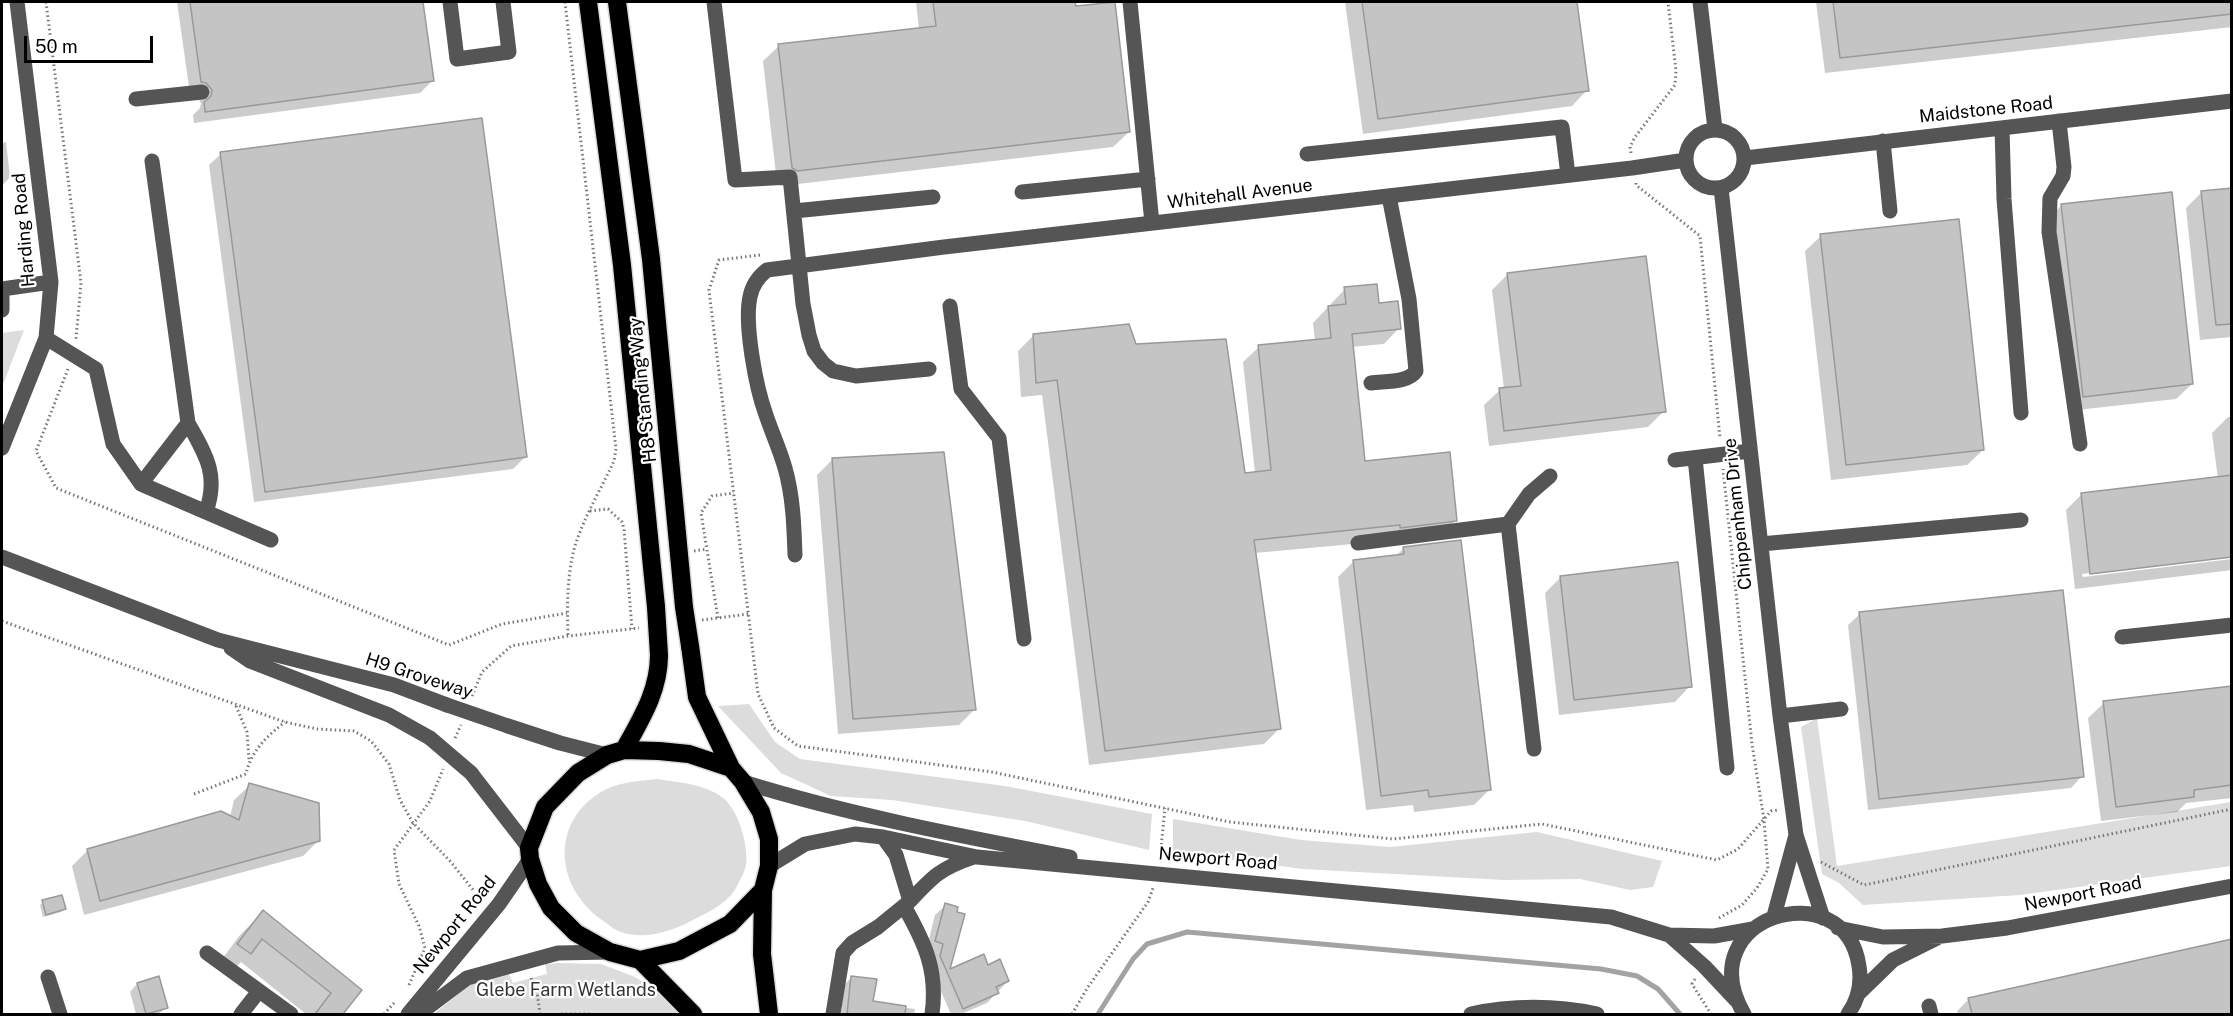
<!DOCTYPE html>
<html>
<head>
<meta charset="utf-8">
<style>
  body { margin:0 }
  #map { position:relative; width:2233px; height:1016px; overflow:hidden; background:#fff; font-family:"Public Sans",sans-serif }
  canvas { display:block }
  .frame { position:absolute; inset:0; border:3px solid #000; pointer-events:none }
  .scale { position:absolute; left:24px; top:36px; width:129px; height:27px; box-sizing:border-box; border:3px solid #000; border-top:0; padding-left:8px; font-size:18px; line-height:21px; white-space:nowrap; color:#000; -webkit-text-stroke:4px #fff; paint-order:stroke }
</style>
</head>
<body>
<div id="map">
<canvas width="2233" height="1016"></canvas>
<div class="frame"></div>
<div class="scale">50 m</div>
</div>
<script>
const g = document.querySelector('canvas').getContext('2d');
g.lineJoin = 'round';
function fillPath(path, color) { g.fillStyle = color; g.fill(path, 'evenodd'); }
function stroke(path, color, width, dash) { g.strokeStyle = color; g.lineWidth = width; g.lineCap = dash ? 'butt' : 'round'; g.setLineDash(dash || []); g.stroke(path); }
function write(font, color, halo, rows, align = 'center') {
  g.font = font + ' "Public Sans",sans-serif'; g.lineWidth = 4.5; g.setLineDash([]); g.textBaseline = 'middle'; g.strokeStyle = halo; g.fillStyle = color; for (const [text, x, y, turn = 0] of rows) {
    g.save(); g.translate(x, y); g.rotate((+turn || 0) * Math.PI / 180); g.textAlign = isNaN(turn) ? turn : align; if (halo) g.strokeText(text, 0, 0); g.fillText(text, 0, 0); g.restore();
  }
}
fillPath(new Path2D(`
  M24 330 2 387V333Z
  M749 704 775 742 800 759 1005 786 1152 814 1149 850 1025 821 892 800 831 796 781 773 718 706Z
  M1817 718 1837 866 2231 802V866L2020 895 1863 905 1839 883 1822 874 1801 727Z
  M658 779C680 783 706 784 723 798 738 809 749 846 746 865 745 872 738 883 735 890 725 905 706 913 691 921 670 932 644 940 621 932 614 930 608 924 602 920 555 887 550 823 601 792 617 782 640 781 658 779Z
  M1173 819 1301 840 1390 847 1537 832 1662 861 1653 887 1630 890 1580 879 1504 880 1303 869 1173 852Z
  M559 963 601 964 635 977 665 996 680 1014 435 1013 472 983 507 971 513 983 547 974 545 964Z`), '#dcdcdc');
fillPath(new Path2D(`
  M177 2H421L432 81 420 93 194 123 193 115 200 108 201 103 195 95 190 94Z
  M916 2H1074L1075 8 1129 132 1113 147 781 186 777 183 763 61 779 46 919 30Z
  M1345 2H1575L1587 90 1572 106 1363 134Z
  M1816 2H2232V27L1825 73Z
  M6 142 10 177 2 186V143Z
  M221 154 525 457 513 469 254 502 209 165Z
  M2232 189V337L2200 340 2186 208 2201 193Z
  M2061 206 2192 384 2176 399 2068 411 2046 221Z
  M1821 236 1983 450 1967 465 1831 480 1805 251Z
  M1508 274 1664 411 1648 427 1489 446 1484 405 1500 390 1504 389 1492 290Z
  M1345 289 1378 305 1399 328 1384 344 1351 347 1363 462 1456 520 1440 536 1255 553 1279 729 1264 744 1089 765 1042 395 1021 397 1018 351 1033 336 1135 345 1244 474 1255 473 1243 362 1259 347 1315 341 1313 323Z
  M2228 417H2232V556L2082 574 2083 577 2232 559V570L2075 589 2066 510 2081 495 2218 479 2212 433Z
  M833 459 975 709 959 725 838 734 817 475Z
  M1403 549 1490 789 1474 805 1414 812 1413 805 1366 810 1338 577 1353 562 1395 557Z
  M1561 577 1690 686 1675 702 1559 715 1545 593Z
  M1860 614 2082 776 2071 788 1868 810 1848 625Z
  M2232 688V798L2186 803 2177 812 2101 821 2088 718 2104 703Z
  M250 785 319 840 303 856 84 915 72 866 87 851 221 812 230 817 234 800Z
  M43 902 64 909 61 912 43 917 40 905Z
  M946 905 955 913 948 972 987 967 1008 981 987 1003 961 1014H951L930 967 926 951 935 915Z
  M263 912 360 990 341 1014H306L241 962 227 976 216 967 240 935Z
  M2232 940V1014H1958L1957 1011 1969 999Z
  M851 978 871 1003 915 1009 914 1014H841L844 985Z
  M137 984 166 1007 159 1014H136L130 992Z`), '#0003');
stroke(new Path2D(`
  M1098 1014 1133 959 1147 944 1187 932 1601 969 1637 976 1658 989 1680 1014`), '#a3a3a3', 5);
const building = new Path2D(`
  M190 2H423L434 81 205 112 204 102 211 96 212 90 206 83 201 82Z
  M933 2H1075L1076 6 1115 2 1130 132 797 171 792 168 778 44 936 26Z
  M1362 2H1577L1589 91 1378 119Z
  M1833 2H2232V14L1840 58Z
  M482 118 527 457 265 492 220 152Z
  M2232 188V324L2216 325 2201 191Z
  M2172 192 2193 384 2083 397 2061 204Z
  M1959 219 1984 450 1846 465 1820 234Z
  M1646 256 1666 412 1504 431 1499 388 1521 386 1507 273Z
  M1377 284 1379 303 1398 301 1401 329 1352 334 1365 461 1450 452 1457 521 1400 528V525L1254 540 1281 729 1105 751 1057 380 1036 383 1033 334 1129 324 1136 344 1226 339 1245 473 1271 470 1258 345 1331 338 1328 306 1346 304 1344 287Z
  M944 452 976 710 853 719 832 458Z
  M2232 475V557L2090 574 2081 493Z
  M1461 540 1491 790 1429 797 1428 790 1381 796 1353 560 1404 554 1403 547Z
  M1678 562 1692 687 1574 700 1560 576Z
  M2063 590 2084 777 1879 799 1859 612Z
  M2232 686V785L2194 790V797L2116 807 2103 701Z
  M249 783 319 803 320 841 100 901 87 849 221 811 239 820Z
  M62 895 66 909 46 915 42 900Z
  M945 903 958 907 957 912 965 914 950 969 984 954 988 965 1000 959 1009 981 996 987 999 993 963 1009 940 956 943 944 935 941Z
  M263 910 362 990 343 1014H315L331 993 262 939 251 954 237 944Z
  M2232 939V1014H1972L1968 998Z
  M159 976 168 1008 146 1014 137 983Z
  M851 976 877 979 873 1001 906 1006 905 1014H847Z`);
fillPath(building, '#c4c4c4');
stroke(building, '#999', 1.5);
const highway = new Path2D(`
  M588 2 622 265 656 607
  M617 2 651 259 684 607
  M690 646 697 697 731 768
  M624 750 659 751 689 754 731 768 743 782 761 812 769 839V866L763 890 730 924 679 951 640 960 610 952 576 933 551 908 538 884 530 859 529 848 545 807 578 773 607 755Z
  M624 750C641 719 659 691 659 655
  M763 890 762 954 769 1014
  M640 960 693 1014`);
stroke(highway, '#dbdbdb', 21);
stroke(new Path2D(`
  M46 2 81 283 76 339
  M565 2 616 449 614 461C601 489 584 517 575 546 567 574 567 606 568 635
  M1631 153 1630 147 1635 137 1675 85 1676 71 1668 2
  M1636 183V185L1700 236 1720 438
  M760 255 719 260 709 290 758 694 774 728 798 746 992 772 1230 822 1393 839 1542 824 1717 860 1738 849 1771 811 1779 810
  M68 369 36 451 56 488 449 645 502 624 567 613
  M590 511 608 509 622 522 624 529 632 629
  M694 551 707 549
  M718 618 701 513 712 496 734 493
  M702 620 748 614
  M2 621 285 722 317 729 354 731 371 741 389 764 400 800 413 823 450 861 474 891
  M472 696 482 672 511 646 568 636 639 628
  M236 706 247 732 249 760
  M455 738 461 725
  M194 794 246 774C251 751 267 736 285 722
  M1160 858 1165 808
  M1821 862 1864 885 2232 809
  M1719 918 1742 905 1757 888 1768 869 1764 820 1752 744 1723 469
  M531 978 537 992 540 1014
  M1695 979 1692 984 1711 1014
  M409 985 425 948 419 926 399 884 394 850 430 801 443 769
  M384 1014 395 1002
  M561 1014H590
  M1072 1014 1088 987 1148 902 1153 888`), '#777', 3, [1.5, 3]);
stroke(new Path2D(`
  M450 2 457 59 509 52 503 2
  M714 2 735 180 790 177 803 304 809 335 814 351 823 363 833 371 856 376 929 369
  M1130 2 1152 223
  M1700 2 1715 129
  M136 99 202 92
  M2059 121 2064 167 2063 176 2050 198 2049 232 2080 444
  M2002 128 2004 199 2021 413
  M1686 159a29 29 0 1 1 58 0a29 29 0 1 1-58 0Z
  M1883 141 1890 211
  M1307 154 1562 127 1568 175
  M1745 158 2232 101
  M152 161 188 423C206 455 219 475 206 512
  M1721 188 1780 716 1796 835 1823 918
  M1022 192 1148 179
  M794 211 933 197
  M2 289 51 282
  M2 297V310
  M950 306 961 389 999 438 1024 639
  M46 338 96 369 113 444 141 484 271 540
  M1371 383C1385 381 1408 383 1416 371L1409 299 1389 196
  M2 448 46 338 51 282 17 2
  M1695 458 1727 768
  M1675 460 1750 451
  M141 484 188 423
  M1508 524 1534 749
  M1358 543 1508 524 1529 494 1550 476
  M1761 544 2021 520
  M795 555C794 525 793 496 785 468 780 450 772 433 766 415 756 388 744 324 750 297 752 286 758 277 767 270L944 247 1632 168 1686 160
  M2 557 218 640 394 685 447 705
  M2122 637 2232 625
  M231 648 250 661 389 715 430 738
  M1780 716 1841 709
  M508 726 560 743 607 755
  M471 773 529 848
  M743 782C850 815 960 836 1070 857
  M883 837 896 855 910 901C933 876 941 868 974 857
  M769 866 805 844 855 834 883 837 977 857 1611 917 1669 935 1714 936 1753 929
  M904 906C925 943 938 971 932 1014
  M1774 916 1796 835
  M1838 928 1883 937 1942 936 2007 928 2232 886
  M1669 935 1704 966 1736 1000
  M207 953 291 1014
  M48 977 60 1014
  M1858 994 1893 960 1937 938
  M1929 1006 1931 1014
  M241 1014 259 991
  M408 1014 499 904 530 859
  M419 1014 467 978 558 953 610 952
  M833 1014 843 953 852 943 878 927 910 901
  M1471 1014C1511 1005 1556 1005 1597 1014
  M1744 1014C1687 916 1845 870 1859 966 1862 984 1858 1000 1848 1014`), '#555', 15);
stroke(highway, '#000', 18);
const highwayBridge = new Path2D(`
  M656 607 659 655
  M684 607 690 646`);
stroke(highwayBridge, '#dbdbdb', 21, []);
stroke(new Path2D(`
  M447 705 508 726
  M430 738 471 773`), '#555', 15);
stroke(highwayBridge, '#000', 18);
write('18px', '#000', '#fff', [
  ["Maidstone Road",1986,110,-6],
  ["Whitehall Avenue",1240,194,-7],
  ["Harding Road",24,230,-95],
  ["H8 Standing Way",643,390,-96],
  ["Chippenham Drive",1738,514,-96],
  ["H9 Groveway",419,676,18],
  ["Newport Road",1218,859,5],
  ["Newport Road",2083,894,-11],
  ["Newport Road",455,925,-51]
]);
write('18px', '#333', '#fff', [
  ["Glebe Farm Wetlands",566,990]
]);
</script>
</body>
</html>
